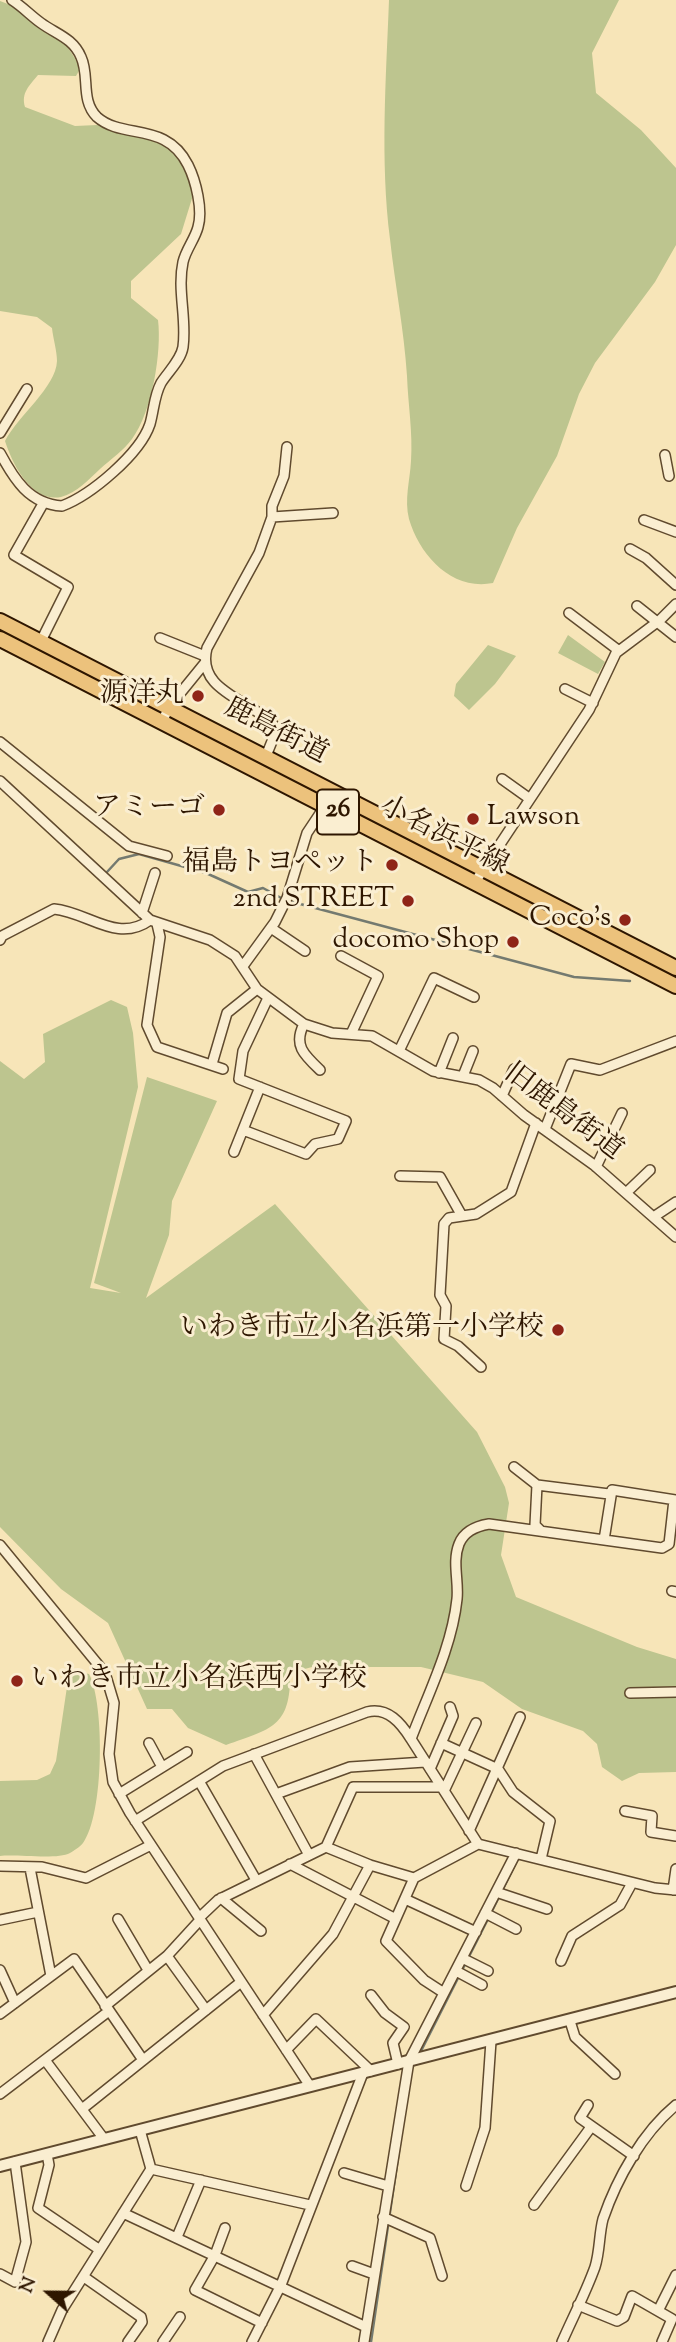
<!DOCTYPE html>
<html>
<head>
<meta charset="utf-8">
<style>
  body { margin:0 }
  #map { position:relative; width:676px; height:2342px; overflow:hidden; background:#f7e5b8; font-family:"Sorts Mill Goudy",serif }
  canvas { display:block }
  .north { position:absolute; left:14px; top:2258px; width:70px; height:70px; -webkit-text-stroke:5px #faeed1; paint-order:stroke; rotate:291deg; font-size:19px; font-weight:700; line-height:28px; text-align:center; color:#2e1600 }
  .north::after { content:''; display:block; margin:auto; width:24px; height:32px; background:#2e1600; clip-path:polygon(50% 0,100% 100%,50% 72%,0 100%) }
</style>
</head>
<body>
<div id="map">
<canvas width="676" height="2342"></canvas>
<div class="north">N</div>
</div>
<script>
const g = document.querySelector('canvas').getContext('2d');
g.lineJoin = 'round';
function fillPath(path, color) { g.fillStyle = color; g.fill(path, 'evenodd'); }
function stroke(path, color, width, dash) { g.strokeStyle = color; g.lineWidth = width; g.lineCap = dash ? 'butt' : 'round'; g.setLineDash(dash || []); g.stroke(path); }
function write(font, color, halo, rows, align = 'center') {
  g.font = font + ' "Sorts Mill Goudy","Noto Serif JP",serif'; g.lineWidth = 6; g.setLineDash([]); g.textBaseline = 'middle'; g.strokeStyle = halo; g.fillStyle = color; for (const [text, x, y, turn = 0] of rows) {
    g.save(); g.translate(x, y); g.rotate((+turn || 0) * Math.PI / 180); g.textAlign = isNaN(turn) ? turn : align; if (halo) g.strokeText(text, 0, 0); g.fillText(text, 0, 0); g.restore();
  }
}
fillPath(new Path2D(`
  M389 0H619L592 53 596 93 641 130 676 168V245L655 282 595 363 579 394 557 456 517 528 493 583C452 591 420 556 409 519 404 500 410 480 411 461 413 433 408 404 407 376 404 329 395 285 390 239 380 160 386 79 389 0Z
  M0 1C31 12 69 38 80 69L76 76 38 75C29 86 21 93 25 107L75 126 97 125 140 134 166 145 183 161 194 192 181 234 131 281V298L158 320C162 352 152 412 132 439 124 450 111 459 100 469 89 479 77 493 61 497 31 503 12 463 5 441 18 416 56 387 57 361 57 351 53 338 52 328L37 317 0 311Z
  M568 635 605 662 598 674 558 653Z
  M488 645 516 656 495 684 469 710 454 696 456 684Z
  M111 1000 127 1007 133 1033 138 1087 90 1288 121 1293 94 1283 147 1077 217 1101 172 1201 169 1235 146 1298 275 1204 477 1432 505 1487 509 1503 501 1555 516 1597 637 1647 676 1659V1772L639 1773 622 1781 602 1767 597 1744 583 1731 522 1709 483 1682 421 1667H312L290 1673C291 1727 271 1729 226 1745L188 1728 172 1709H147L108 1623 61 1589 0 1527V1061L24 1079 45 1062 43 1034Z
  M73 1671 89 1674C105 1704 104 1815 83 1843 80 1847 73 1851 70 1853 57 1860 17 1854 0 1856V1781L37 1780 50 1774 56 1761 68 1680Z`), '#bdc58f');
stroke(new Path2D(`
  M107 872 119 859 139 854 206 873 248 892 263 888 283 899
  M289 901 574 977 630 981
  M502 1891 518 1859
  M491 1913 499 1897
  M420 2053 488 1919
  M371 2342 400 2144`), '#747a70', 2.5);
const minor = new Path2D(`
  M0 433 27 389
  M0 453C14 479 29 504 62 506 91 495 140 454 150 424 154 410 154 396 161 383 168 372 181 360 183 347 187 319 177 290 183 262 186 249 195 239 198 227 203 210 196 181 188 165 166 121 123 140 97 117 80 100 90 76 81 57 73 38 56 34 41 23 31 16 23 7 12 0
  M665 455 669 476
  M272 517V506L284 476 287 447
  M644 520 676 532
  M630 549 646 558 676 585
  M637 606 676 637
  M569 613 618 650
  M160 638 205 656
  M41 641 68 587 14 555 44 502
  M565 689 593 703
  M162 722 169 707 204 664
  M0 742 129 846 167 856
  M266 756 277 729C255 700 195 693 207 648L259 553 272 517 333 513
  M502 779 530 799
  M0 781 150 920 210 940 235 956 257 989 304 1024 332 1033 372 1036 433 1071 479 1080 493 1088 524 1115 594 1165 676 1237
  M475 882 589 710 616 653 660 620 676 604
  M142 913 155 873
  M157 924 160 937 147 1025 157 1047 223 1069
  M271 928 305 951
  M0 940 2 936 54 909C88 912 117 944 150 920
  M341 956 378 976 351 1034
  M243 966 275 922 287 898 307 833 335 791
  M304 1024C293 1045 304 1055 320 1070
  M399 1051 434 978 474 997
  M212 1064 227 1013 257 989
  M439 1073 453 1038
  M463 1076 473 1051
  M502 1096 514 1069
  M545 1129 571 1064 600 1070 676 1041
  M243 1130 306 1154 315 1144 338 1139 346 1121 239 1079 243 1051 268 998
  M234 1152 260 1087
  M596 1167 622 1113
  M400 1176 440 1177 462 1216
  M627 1192 650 1170
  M655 1216 676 1202
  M481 1367 458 1346 444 1339 446 1306 440 1295 444 1224 449 1218 476 1214 511 1192 536 1123
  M514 1467 537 1485
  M674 1500 669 1544 662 1548 489 1524C477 1526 464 1531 459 1544 452 1562 459 1581 457 1599 452 1647 428 1694 411 1739L478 1844 655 1888 676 1890
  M541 1531 535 1525 537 1485 609 1494
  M604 1540 612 1490 676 1500
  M0 1545 105 1673 114 1703 109 1754 113 1782 130 1813 310 2086
  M672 1591 676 1592
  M630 1693 676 1692
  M149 1743 162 1767
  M441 1743 498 1769 513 1792 550 1821 541 1859
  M254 1754 309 1855
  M430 1769 453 1716 450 1707
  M199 1781 256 1880
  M444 1791 476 1723
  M119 1794 187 1752
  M276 1794 350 1767 425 1762
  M625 1811 652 1816 651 1832 676 1836
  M135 1821 223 1766 367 1712C388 1707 401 1723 411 1739
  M469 1831 520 1717
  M326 1847 353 1787H442
  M290 1864 394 1918
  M0 1866 42 1867 86 1878 151 1845
  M30 1868 51 1976
  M414 1878 386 1941 424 1980 444 1993
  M673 1890 676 1869
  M496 1892 547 1909
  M221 1898 261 1931
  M405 1899 476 1932
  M485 1913 516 1929
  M199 1918 218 1900 326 1847 370 1865 414 1878 478 1844
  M118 1919 148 1970
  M0 1920 38 1912
  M167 1956 206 2010
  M462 1958 488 1971
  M561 1961 572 1936 620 1905 632 1883
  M0 1970 15 2003
  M456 1971 482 1985
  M371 1995 385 2013 404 2027 393 2043 398 2064
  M105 2006 167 1956 200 1920
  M0 2014 74 1959 143 2060
  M263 2015 333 1934 370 1865
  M570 2021 575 2037 615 2074
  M286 2050 316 2019 371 2071
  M45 2060 104 2139
  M0 2094 109 2011
  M588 2105 580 2118 634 2156
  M82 2109 241 1982
  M140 2130 151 2169 310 2205
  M47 2154 49 2165 38 2208 100 2250
  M344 2173 388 2186
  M466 2186 485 2128 491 2041
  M534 2205 591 2127
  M123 2213 366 2327
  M383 2217 430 2238 442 2276
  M225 2228 215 2255 195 2290 262 2323
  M177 2237 201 2180
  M352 2266 374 2274
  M0 2274 15 2282 26 2242 15 2162
  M84 2277 141 2317 142 2322 128 2342
  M578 2305 617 2321 624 2317 632 2296 672 2319 662 2342
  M658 2311 676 2275
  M48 2342 62 2310 151 2169
  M163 2342 180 2317
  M252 2342 281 2285 363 2073
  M364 2342 409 2061 516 1853
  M562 2342C573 2317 586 2292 595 2267 600 2251 599 2234 603 2219 617 2178 643 2132 676 2105`);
const tertiary = new Path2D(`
  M0 2166 676 1992`);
const primary = new Path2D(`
  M0 621 676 968
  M0 639 676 986`);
stroke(minor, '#604a2e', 12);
stroke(tertiary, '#604a2e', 14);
stroke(primary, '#2e1600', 18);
stroke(minor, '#faeed1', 9);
stroke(tertiary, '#faeed1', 10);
stroke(primary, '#ecc27c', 14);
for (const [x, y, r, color] of [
  [198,696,7,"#8f2418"],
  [219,810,7,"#8f2418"],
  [473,819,7,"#8f2418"],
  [392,865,7,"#8f2418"],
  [408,901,7,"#8f2418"],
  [625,920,7,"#8f2418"],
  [513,942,7,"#8f2418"],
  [558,1330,7,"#8f2418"],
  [17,1681,7,"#8f2418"]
]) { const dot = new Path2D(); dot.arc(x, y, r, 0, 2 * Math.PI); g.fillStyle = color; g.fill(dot); stroke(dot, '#faeed1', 2.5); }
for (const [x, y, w] of [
  [338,812,42]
]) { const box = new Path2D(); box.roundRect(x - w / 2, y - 22.5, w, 45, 5); g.fillStyle = '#faeed1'; g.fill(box); stroke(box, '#2e1600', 2); }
write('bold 26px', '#2e1600', null, [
  ["26",338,812]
]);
write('28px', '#2e1600', '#faeed1', [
  ["源洋丸",184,696],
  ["アミーゴ",205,810],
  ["Lawson",487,819,"left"],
  ["福島トヨペット",378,865],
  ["2nd STREET",394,901],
  ["Coco's",611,920],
  ["docomo Shop",499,942],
  ["いわき市立小名浜第一小学校",544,1330],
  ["いわき市立小名浜西小学校",31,1681,"left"]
], 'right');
write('28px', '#2e1600', '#faeed1', [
  ["鹿島街道",275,733,27],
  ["小名浜平線",443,838,27],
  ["旧鹿島街道",562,1114,37]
]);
</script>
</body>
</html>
